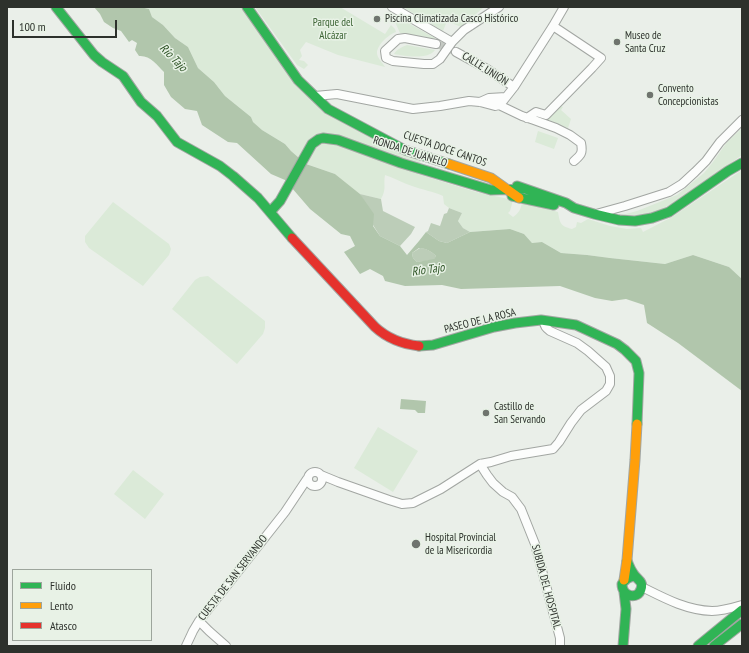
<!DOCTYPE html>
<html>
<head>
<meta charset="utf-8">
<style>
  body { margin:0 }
  #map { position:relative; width:749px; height:653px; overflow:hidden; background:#eaefe9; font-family:"PT Sans Narrow",sans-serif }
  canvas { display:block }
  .frame { position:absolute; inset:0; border:8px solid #2d312c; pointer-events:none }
  .legend { position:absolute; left:12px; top:569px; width:140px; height:72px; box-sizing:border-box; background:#e8f2e6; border:1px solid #9da59c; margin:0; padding:5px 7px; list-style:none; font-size:12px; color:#2d312c }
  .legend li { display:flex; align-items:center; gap:8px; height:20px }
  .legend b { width:20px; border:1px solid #9da59c }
  .scale { position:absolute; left:12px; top:20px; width:105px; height:18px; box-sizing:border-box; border:2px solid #2d312c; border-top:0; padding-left:5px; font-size:12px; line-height:14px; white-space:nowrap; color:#2d312c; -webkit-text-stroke:3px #e8f2e6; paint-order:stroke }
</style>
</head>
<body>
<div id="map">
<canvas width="749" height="653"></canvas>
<div class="frame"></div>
<ul class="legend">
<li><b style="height:5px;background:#30b455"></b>Fluido</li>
<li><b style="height:5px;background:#ff9f0a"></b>Lento</li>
<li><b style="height:5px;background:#e5322d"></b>Atasco</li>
</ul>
<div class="scale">100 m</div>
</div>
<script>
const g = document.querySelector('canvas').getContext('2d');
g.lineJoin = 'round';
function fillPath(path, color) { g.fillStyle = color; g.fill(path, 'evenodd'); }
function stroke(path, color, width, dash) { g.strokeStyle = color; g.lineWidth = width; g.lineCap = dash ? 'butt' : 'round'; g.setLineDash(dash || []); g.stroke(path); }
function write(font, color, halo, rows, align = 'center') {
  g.font = font + ' "PT Sans Narrow",sans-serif'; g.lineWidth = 3; g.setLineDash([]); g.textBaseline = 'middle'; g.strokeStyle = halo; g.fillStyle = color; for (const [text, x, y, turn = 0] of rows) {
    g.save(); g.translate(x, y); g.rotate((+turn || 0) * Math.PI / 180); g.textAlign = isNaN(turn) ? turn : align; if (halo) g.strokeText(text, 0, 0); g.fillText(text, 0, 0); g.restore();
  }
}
fillPath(new Path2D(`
  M140 7H242L296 84 421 160 418 174 476 192 513 200 510 211 508 213 513 217C519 213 521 209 522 202L558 212C560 223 560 226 572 229L576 227 577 222 581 223 588 219 610 226 627 229 641 228 643 232 672 217 742 170V279L729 267 693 255 665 264 610 258 587 255 561 253 542 242 532 243 524 234 510 229 470 232 463 228 458 221 462 213 449 208 444 204 443 196C433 191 422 190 412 186 403 183 394 178 385 175 383 185 387 188 381 199L360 194 335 174 306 164 291 151 285 144 262 130 253 122 251 117 225 96 214 82 198 68 188 47 175 38 163 25 152 17 149 9Z
  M255 7H340L385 34 391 25 395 29 396 32C389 34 377 45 377 53 377 58 383 63 385 67L338 55 306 42 300 50 302 56 299 60 304 61 308 65 304 69 297 65Z
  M403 7H484L461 27 447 21 443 31Z
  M397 17 435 38 436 41 426 37 400 33 395 22Z
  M407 45 435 50C428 60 405 56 394 54 397 49 402 47 407 45Z
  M561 106 563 107 561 110 571 119 568 128 558 124 547 120Z
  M742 128V155L680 200 651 214 622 216 615 215H622L637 211 677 195 704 173 713 162 727 142Z
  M538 131 558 138 554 149 535 142Z
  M113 202 169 244 171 249 169 255 143 286 89 248 85 242V236Z
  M208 276 265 321V328L263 334 237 364 172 309 195 280 200 277Z
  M378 427 418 451 393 492 354 468Z
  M133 470 164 494 145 519 114 494Z`), '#dbead8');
fillPath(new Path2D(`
  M360 194 381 199 383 211 415 227 411 234 400 246 380 236 373 225Z
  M449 208 462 213 458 221 463 228 470 232 447 243 439 241 426 232 428 231 431 223 440 226 444 214 447 213Z
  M420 248C426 248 432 252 436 256L434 260 417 262 413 258 412 253Z`), '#bccdb8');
fillPath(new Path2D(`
  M94 7H140L149 9 152 17 163 25 175 38 188 47 198 68 214 82 225 96 251 117 253 122 262 130 285 144 291 151 306 164 335 174 360 194 374 214 373 226 380 236 400 246 407 255 419 241 426 232 439 241 447 243 470 232 510 229 524 234 532 243 542 242 561 253 587 255 610 258 665 264 693 255 729 267 742 279V391L678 343 647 323 644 305 626 299 612 301 595 298 560 286 461 289 442 285 405 286 385 281 383 276 370 269 360 274 344 252 355 246 350 236 341 234 310 209 285 180 271 174 237 143 228 142 202 125 197 111 185 109 171 97 164 85V72C157 65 150 55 139 56L135 50 137 43 132 40 129 42 121 31 113 28 104 22 100 14ZM419 248C426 248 432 252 436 256L434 259 417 262 413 258 412 253Z
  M401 399 426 401 425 413H418L415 410 400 409Z`), '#b1c6ac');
stroke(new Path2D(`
  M436 44 446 47 454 51`), '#c4c9c3', 8, [8, 4]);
const street = new Path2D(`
  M392 7 452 42
  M436 44 405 38 398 39 385 51 386 58 393 61 424 64H433L440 59 452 42 464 30 499 7
  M456 52 487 69 514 87
  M315 96 337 94 413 109 440 106 469 101 480 102 495 106 499 105 503 101 514 87 553 26 564 7
  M480 102 489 98 506 97
  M499 105 522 116 534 120 556 128 570 135 581 143C583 153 581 155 574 161
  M527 118 536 112 546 115 592 68 601 58 553 26
  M596 214 625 206 669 192 682 184 695 172 706 161 720 142 742 120
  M480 464 487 475 493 483 503 492 512 497 521 509 535 544 560 638V646
  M308 479a7 7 0 1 1 14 0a7 7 0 1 1-14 0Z
  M321 475 338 482 389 500 402 504 413 503 441 489 480 464 491 462 511 456 553 449 559 442 571 423 581 410 606 391 610 384V376L606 367 588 351 577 343 550 331C546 328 544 326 544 321
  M642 587C664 598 686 610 712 611 722 611 732 608 742 605
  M199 621 209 631 226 646
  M186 646 193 631 199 621 285 512 307 479`);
const fast = new Path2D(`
  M56 7 94 55 102 62 123 76 141 102 157 116 177 142 220 166 233 176 258 198 292 238
  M247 7 298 80 328 109 405 150 449 164
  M517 186 566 203 574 208 594 214 619 220 635 221 652 218 669 212 728 171 742 163
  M512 196 554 205
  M270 212 280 201 312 144 319 139 323 138 338 140 401 163 491 190 523 189
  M419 346 433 345 494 327 515 323 541 320 576 325 617 344 625 350 636 361 639 373 637 424
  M627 561C629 565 630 569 633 573 636 579 644 581 641 589 638 600 622 597 622 584 625 579 628 577 634 576
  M623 646 626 609 624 592
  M698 646 742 610
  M714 646 742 624`);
const slow = new Path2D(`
  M449 164 491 178 519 198
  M624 580 627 560 635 460 637 424`);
const jam = new Path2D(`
  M292 238 375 327C388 339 402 344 419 346`);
stroke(street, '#a2a6a2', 10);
stroke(fast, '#a2a6a2', 11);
stroke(slow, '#a2a6a2', 11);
stroke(jam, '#a2a6a2', 11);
stroke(street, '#fcfdfc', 8);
stroke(fast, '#30b455', 9);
stroke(slow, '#ff9f0a', 9);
stroke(jam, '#e5322d', 9);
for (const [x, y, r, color] of [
  [377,19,4,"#6f746e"],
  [617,42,4,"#6f746e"],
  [650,95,4,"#6f746e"],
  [486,413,4,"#6f746e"],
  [416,544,5,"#6f746e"]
]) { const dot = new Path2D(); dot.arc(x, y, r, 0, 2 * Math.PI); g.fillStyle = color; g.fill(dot); stroke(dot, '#e8f2e6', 1.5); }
write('11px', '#2d312c', '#e8f2e6', [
  ["Piscina Climatizada Casco Histórico",385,19],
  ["Museo de",625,36],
  ["Santa Cruz",625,49],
  ["Convento",658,89],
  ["Concepcionistas",658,102],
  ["Castillo de",494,407],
  ["San Servando",494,420],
  ["Hospital Provincial",425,538],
  ["de la Misericordia",425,551]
], 'left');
write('11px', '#3b6333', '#e8f2e6', [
  ["Parque del",333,23],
  ["Alcázar",333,36]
]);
write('11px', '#2d312c', '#e8f2e6', [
  ["CALLE UNIÓN",485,69,32],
  ["CUESTA DOCE CANTOS",445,149,19],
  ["RONDA DE JUANELO",410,152,18],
  ["PASEO DE LA ROSA",480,321,-14],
  ["CUESTA DE SAN SERVANDO",233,578,-52],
  ["SUBIDA DEL HOSPITAL",546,587,75]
]);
write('italic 12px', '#2b5122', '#e8f2e6', [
  ["Río Tajo",173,58,46],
  ["Río Tajo",428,270,-8]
]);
</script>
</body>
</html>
